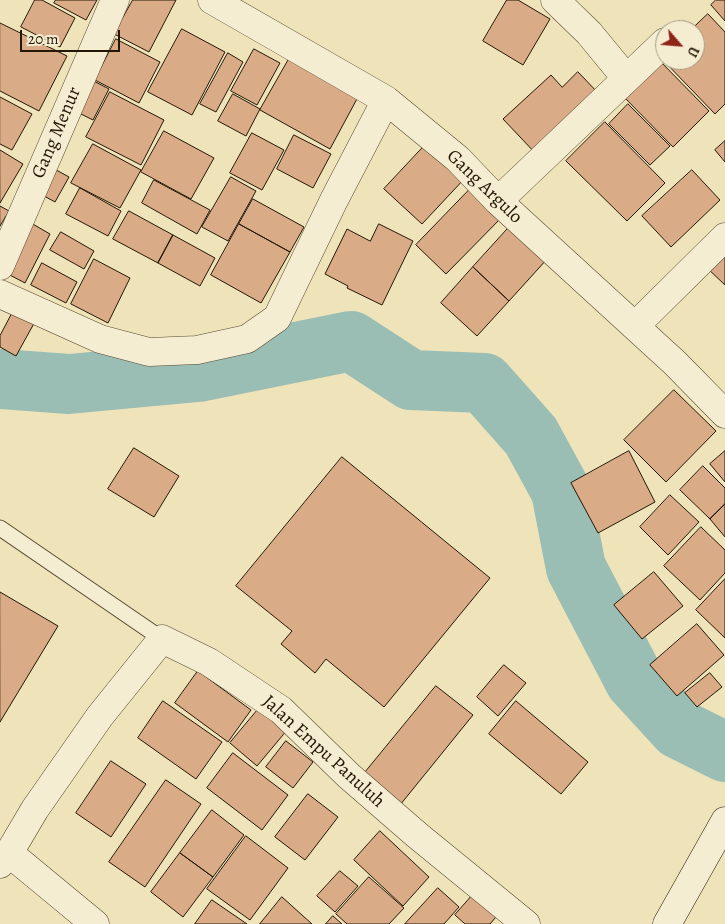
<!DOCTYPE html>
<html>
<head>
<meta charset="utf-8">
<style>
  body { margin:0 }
  #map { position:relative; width:725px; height:924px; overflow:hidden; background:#efe3b9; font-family:Alegreya,serif }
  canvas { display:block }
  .north { position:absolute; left:655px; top:20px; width:50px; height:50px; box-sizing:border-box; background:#f5edd2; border:1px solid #a19780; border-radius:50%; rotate:117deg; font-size:14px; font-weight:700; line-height:20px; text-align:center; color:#241705 }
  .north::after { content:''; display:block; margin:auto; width:18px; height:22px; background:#8f2418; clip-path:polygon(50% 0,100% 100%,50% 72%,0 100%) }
  .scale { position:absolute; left:20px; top:30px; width:100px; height:22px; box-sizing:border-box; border:2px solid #241705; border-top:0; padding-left:6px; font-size:15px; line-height:18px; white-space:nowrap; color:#241705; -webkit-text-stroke:4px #f5edd2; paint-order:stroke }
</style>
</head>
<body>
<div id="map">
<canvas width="725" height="924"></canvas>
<div class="north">U</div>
<div class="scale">20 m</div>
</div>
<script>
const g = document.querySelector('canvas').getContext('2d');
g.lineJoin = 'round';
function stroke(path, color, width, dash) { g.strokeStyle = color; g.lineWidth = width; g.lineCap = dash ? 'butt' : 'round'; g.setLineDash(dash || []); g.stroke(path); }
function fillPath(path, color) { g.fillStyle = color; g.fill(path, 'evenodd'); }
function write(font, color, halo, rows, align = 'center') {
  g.font = font + ' Alegreya,serif'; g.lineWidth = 5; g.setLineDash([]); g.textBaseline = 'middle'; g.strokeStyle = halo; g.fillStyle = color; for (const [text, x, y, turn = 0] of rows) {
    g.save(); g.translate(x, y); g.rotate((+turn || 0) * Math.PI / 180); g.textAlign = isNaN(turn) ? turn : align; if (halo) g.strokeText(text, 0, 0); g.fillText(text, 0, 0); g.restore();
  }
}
stroke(new Path2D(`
  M0 379 69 384 198 372 351 341 411 380 484 383 531 436 561 491 576 568 635 681 679 729 725 752`), '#9abdb4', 60);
const building = new Path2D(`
  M35 0H42L75 18 60 47 21 27Z
  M56 0H97L86 20 54 3Z
  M133 0H176L149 52 114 34Z
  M507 0H518L550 19 523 65 483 41Z
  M716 0H725V21L711 5Z
  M708 14 725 32V104L715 114 662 59 695 60V30H691Z
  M0 23 67 56 39 111 0 91Z
  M182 29 225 52 192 115 148 92Z
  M116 39 160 62 139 103 95 80Z
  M254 49 280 63 257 105 231 91Z
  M228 53 243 62 216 112 200 104Z
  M289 59 358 97 330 149 260 110Z
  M658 59 709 111 673 147 622 95Z
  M578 72 602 97 538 156 503 119 551 75 562 87Z
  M86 77 109 89 93 120 69 108Z
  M110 92 164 120 141 165 86 137Z
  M233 94 260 109 246 136 218 121Z
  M0 97 32 114 12 150 0 144Z
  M628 104 670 146 650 165 609 124Z
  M605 122 665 183 627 221 566 161Z
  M164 131 214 158 191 199 141 172Z
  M252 133 284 150 262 190 230 173Z
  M294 135 331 154 313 188 277 169Z
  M725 141V162L715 150Z
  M428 142 466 177 422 224 384 189Z
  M93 144 141 170 120 208 71 183Z
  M0 150 23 164 0 203Z
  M49 166 69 177 55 202 35 191Z
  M692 170 720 200 671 247 642 216Z
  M231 177 256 191 228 241 202 227Z
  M154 180 210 210 197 234 142 203Z
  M474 185 504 215 446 274 416 245Z
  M80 188 121 211 108 236 66 214Z
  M253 199 304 227 290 252 239 224Z
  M0 206 9 211 0 226Z
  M129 211 173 235 158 263 113 239Z
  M31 223 50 234 25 283 6 273Z
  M239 224 290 252 261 303 211 275Z
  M379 224 413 241 382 305 347 288 348 286 325 274 347 229 370 241Z
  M512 224 548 258 509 301 473 267Z
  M61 232 94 251 84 269 50 250Z
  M173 235 215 258 200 286 158 263Z
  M725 247V285L706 267Z
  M94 259 130 278 108 323 71 304Z
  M42 263 77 282 66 303 31 285Z
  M473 267 509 301 477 336 441 303Z
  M16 306 37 318 16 356 0 347V336Z
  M674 390 716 431 666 482 624 440Z
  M134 448 179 476 154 517 108 489Z
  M629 451 655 502 598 533 571 483Z
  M725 451V482L710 464Z
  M342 457 490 578 384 707 326 659 315 673 281 644 292 631 236 586Z
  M703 466 725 488V504L710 519 680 490Z
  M670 495 699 522 668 555 640 527Z
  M725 504V537L710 519Z
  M701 527 725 550V573L700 600 664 566Z
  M654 572 683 606 642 639 614 605Z
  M725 579V638L696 610Z
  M0 592 58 626 0 722Z
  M697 624 724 655 677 696 650 665Z
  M504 665 526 683 498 716 477 697Z
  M198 671 251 710 228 742 175 703Z
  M710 673 722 687 697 707 685 693Z
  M436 686 473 715 400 805 363 775Z
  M163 701 222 742 196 779 138 738Z
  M516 701 588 762 561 794 489 734Z
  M261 706 288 729 257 766 230 743Z
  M286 741 313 762 293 788 266 767Z
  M233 753 288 795 262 830 207 788Z
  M111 761 146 784 111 837 76 813Z
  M166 780 201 804 145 887 109 862Z
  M308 794 338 817 305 860 275 837Z
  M212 810 244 835 213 877 180 853Z
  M380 831 429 877 403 906 354 860Z
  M246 836 288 868 250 920 207 889Z
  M180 853 213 877 183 917 151 892Z
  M340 871 358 886 335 912 317 896Z
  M369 877 404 908 389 924H347L336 914Z
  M438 888 459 907 444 924H405Z
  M478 889 502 910 490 924H465L455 915Z
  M282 897 312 924H260Z
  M212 900 247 924H195Z
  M333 916 342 924H326Z`);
fillPath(building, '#d9ab86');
stroke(building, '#241705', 1);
const service = new Path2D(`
  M0 528 162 639`);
const minor = new Path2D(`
  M212 0 386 100 458 159 498 201 675 363 725 414
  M555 0 589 33 626 78
  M498 201 665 42
  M0 266 115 0
  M0 294 100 339 149 352 197 350 247 339 277 318 334 200 386 100
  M635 326 725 237
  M9 853 95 924
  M0 864 9 853 35 809 100 716 162 639 209 662 281 710 349 776 417 835 526 924`);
const secondary = new Path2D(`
  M667 924 725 821`);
stroke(service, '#574a32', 17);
stroke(minor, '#574a32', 29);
stroke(secondary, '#241705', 29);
stroke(service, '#f5edd2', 15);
stroke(minor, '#f5edd2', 28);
stroke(secondary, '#f5edd2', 28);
write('19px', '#241705', '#f5edd2', [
  ["Gang Menur",57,133,-67],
  ["Gang Argulo",484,187,44],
  ["Jalan Empu Panuluh",323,752,42]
]);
</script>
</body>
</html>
